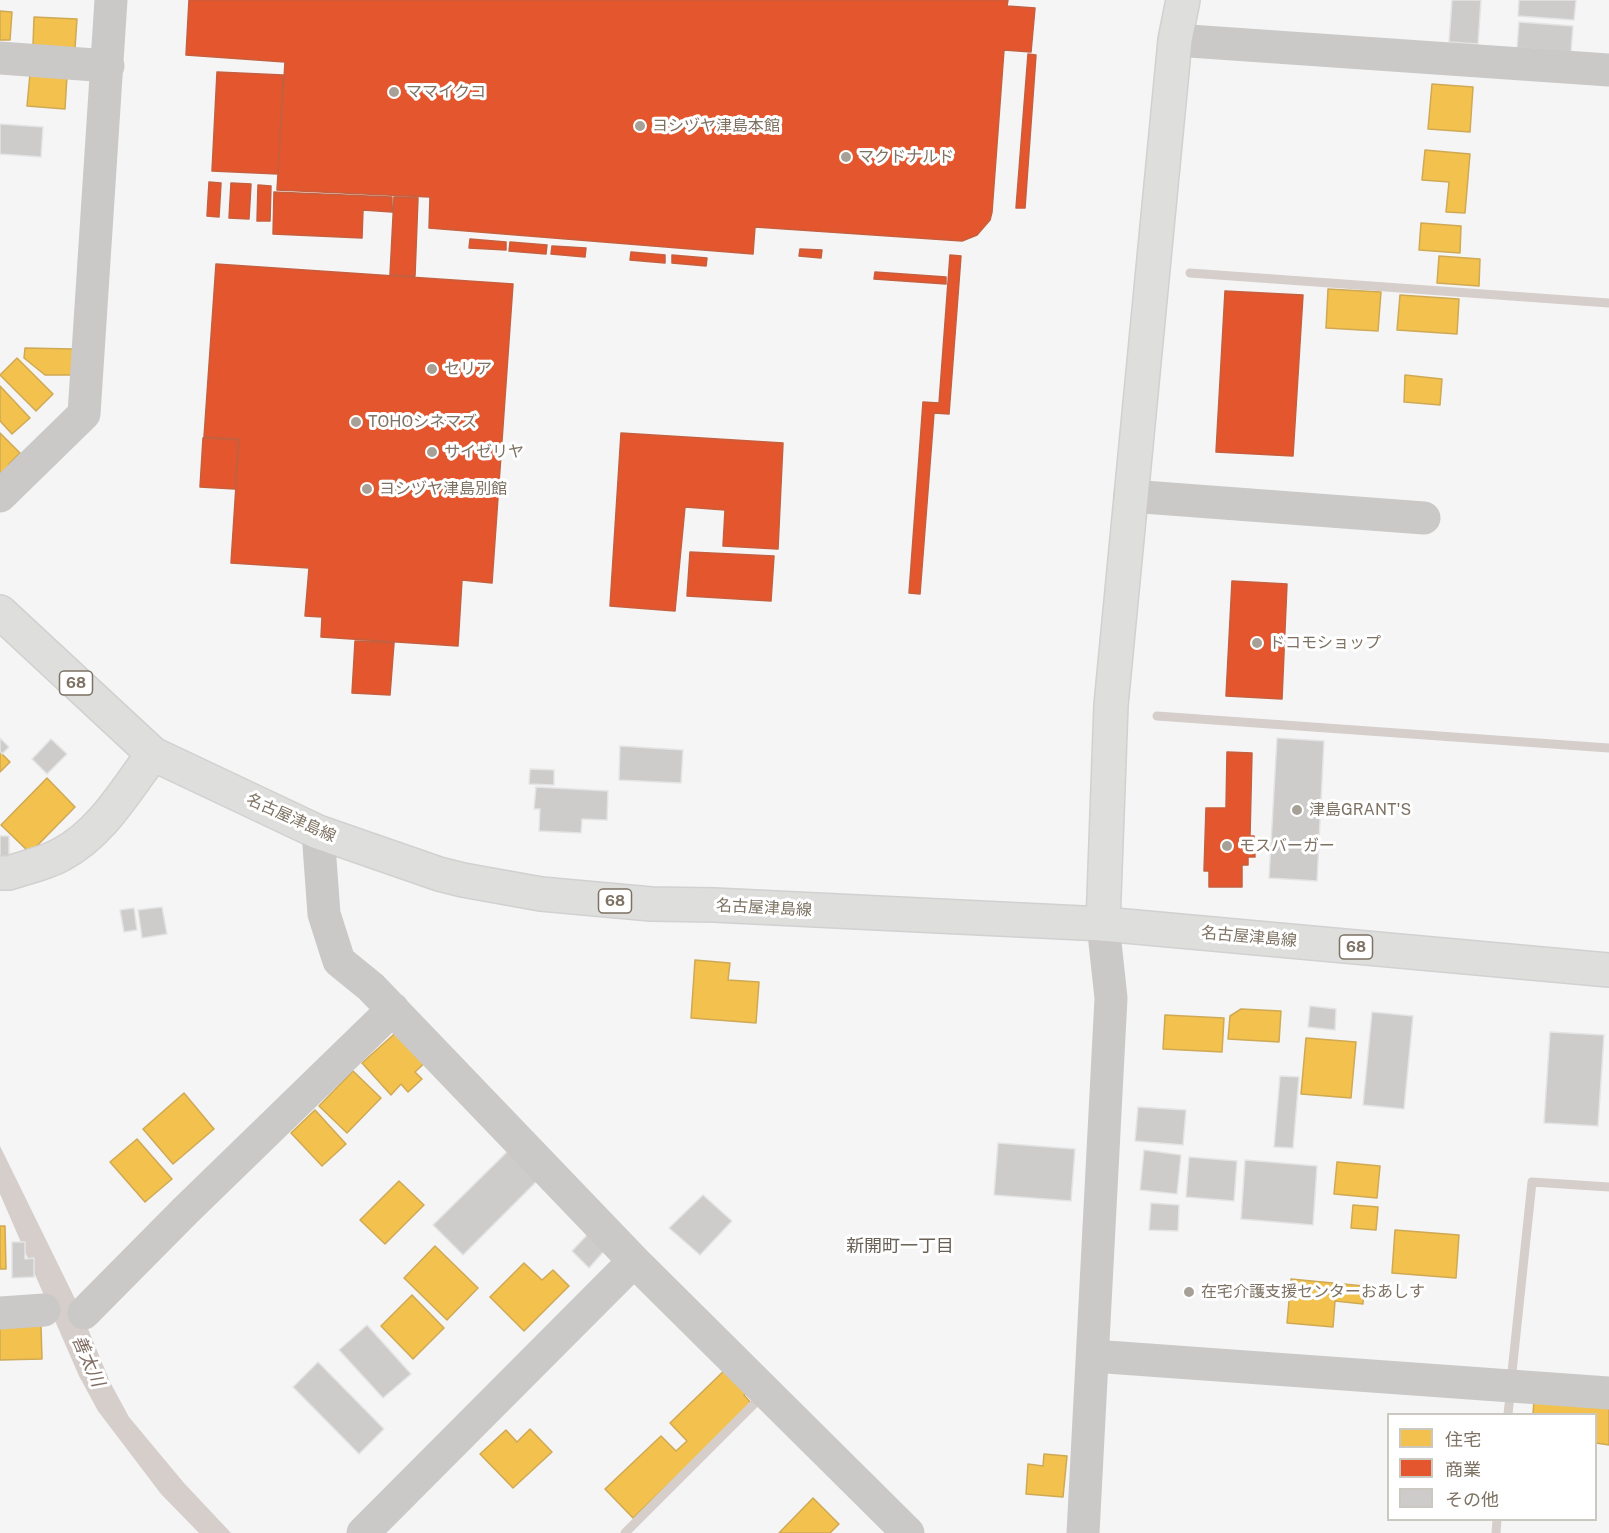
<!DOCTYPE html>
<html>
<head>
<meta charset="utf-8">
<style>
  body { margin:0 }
  #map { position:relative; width:1609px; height:1533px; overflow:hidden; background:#f5f5f6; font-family:"Public Sans","Noto Sans JP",sans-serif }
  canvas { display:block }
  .legend { position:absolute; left:1387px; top:1413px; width:210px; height:108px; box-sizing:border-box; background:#fff; border:2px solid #cbc7c1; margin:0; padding:8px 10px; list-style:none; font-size:18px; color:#7d7263 }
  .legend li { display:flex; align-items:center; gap:12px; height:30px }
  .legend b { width:30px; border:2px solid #cbc7c1 }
</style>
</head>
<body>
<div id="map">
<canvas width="1609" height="1533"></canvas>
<ul class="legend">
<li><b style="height:16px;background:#f2c14e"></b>住宅</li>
<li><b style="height:16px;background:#e4572e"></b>商業</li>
<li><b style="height:16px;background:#cdcccb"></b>その他</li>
</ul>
</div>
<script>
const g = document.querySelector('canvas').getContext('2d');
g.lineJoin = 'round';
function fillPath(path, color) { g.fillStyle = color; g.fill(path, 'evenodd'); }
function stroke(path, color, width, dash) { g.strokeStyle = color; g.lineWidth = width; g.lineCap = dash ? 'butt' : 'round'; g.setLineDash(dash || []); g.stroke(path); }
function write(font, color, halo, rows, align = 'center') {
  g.font = font + ' "Public Sans","Noto Sans JP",sans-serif'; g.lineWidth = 6; g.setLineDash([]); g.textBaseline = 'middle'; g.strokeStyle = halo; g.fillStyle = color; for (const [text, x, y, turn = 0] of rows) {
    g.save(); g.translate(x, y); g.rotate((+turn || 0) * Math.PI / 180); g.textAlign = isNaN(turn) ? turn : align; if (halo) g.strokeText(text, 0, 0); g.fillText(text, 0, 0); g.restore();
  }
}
fillPath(new Path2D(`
  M0 1146 79 1307 110 1382 129 1417 184 1483 231 1533H199L161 1494 98 1411 79 1376 0 1194Z`), '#d5ceca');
const homes = new Path2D(`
  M0 11 12 12 10 40H0Z
  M34 17 77 19 75 48 33 45Z
  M30 74 67 76 65 109 27 106Z
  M1432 84 1473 87 1470 132 1428 129Z
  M1425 150 1470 154 1465 213 1446 212 1449 182 1422 180Z
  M1421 223 1461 226 1460 253 1419 250Z
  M1439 256 1480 259 1479 286 1437 283Z
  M1328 289 1381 292 1378 331 1326 328Z
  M1400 295 1459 299 1457 334 1397 330Z
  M25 348 74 349 73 375H45L24 358Z
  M17 358 53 394 36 411 0 375Z
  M1405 375 1442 379 1440 405 1404 402Z
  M0 386 30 418 12 434 0 421Z
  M0 433 20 453 9 464 0 483Z
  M0 752 10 762 0 772Z
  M47 778 75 807 30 853 1 825Z
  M695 960 730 963 728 980 759 982 756 1023 691 1018Z
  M1241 1009 1281 1011 1279 1042 1228 1039 1230 1016Z
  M1165 1015 1224 1018 1222 1052 1163 1049Z
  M401 1028 429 1059 415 1072 422 1079 408 1092 401 1084 391 1095 362 1063Z
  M1306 1038 1356 1042 1351 1098 1301 1094Z
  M353 1071 381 1098 347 1133 319 1106Z
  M184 1093 214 1129 173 1164 143 1129Z
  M315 1110 346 1144 322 1166 291 1133Z
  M137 1139 172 1179 145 1202 110 1162Z
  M1337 1162 1380 1166 1377 1198 1334 1194Z
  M399 1181 424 1205 385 1244 360 1220Z
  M1353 1205 1378 1207 1376 1230 1351 1228Z
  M0 1226H5L6 1269H0Z
  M1395 1230 1459 1235 1456 1278 1392 1273Z
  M435 1246 478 1288 447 1320 404 1278Z
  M524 1263 542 1280 553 1270 569 1286 524 1331 490 1297Z
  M1291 1279 1364 1286 1363 1304 1335 1301 1333 1327 1287 1323Z
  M412 1295 444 1328 413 1359 381 1326Z
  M0 1326H41L42 1359 0 1360Z
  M730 1365 752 1388 744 1395 752 1404 633 1518 605 1489 661 1436 676 1451 687 1441 670 1423Z
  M1534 1400 1609 1406V1445L1596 1443V1414H1533Z
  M530 1429 552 1452 513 1488 480 1454 506 1430 517 1442Z
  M1044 1454 1067 1456 1063 1497 1026 1494 1028 1464 1043 1466Z
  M813 1498 839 1524 830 1533H779Z`);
fillPath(homes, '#f2c14e');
stroke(homes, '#cfa954', 1.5);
const shops = new Path2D(`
  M189 0H1008L1007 6 1035 8 1031 52 1004 50 992 212 990 220 977 235 962 241 755 227 753 254 429 228 430 197 277 190 285 62 186 55Z
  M1028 54 1036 55 1025 208H1016Z
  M217 72 283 75 278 174 212 171Z
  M209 182 221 183 219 217 207 216Z
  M231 183 251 184 249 219 229 218Z
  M258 185 271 186 270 221H257Z
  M274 192 392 197V212L363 210 362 238 273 234Z
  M394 197 418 198 415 276 390 275Z
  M470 239 506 242V250L469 248Z
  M510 242 547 245 546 254 509 251Z
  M552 246 586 248 585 257 551 254Z
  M800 249 822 250 821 258 799 256Z
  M631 252 665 255V263L630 260Z
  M672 255 707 258 706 266 672 263Z
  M950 255 961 256 949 414 934 413 920 594 909 593 923 402 939 403Z
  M216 264 513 284 492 583 462 580 458 646 321 637 322 617 305 616 309 568 231 563 239 439 204 437Z
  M875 272 946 277V284L874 279Z
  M1225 291 1303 295 1293 456 1216 452Z
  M621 433 783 443 778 549 723 546 725 510 685 507 675 611 610 606Z
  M203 438 238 440 235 489 200 487Z
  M690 552 774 556 771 601 687 596Z
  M1232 581 1287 584 1282 699 1226 696Z
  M355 641 394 643 390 695 352 693Z
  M1227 752 1252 753 1250 836H1254L1255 857H1248V865H1242V887H1209V871H1204L1206 808H1226Z`);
fillPath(shops, '#e4572e');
stroke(shops, '#c55f3e', 1.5);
stroke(new Path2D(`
  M1190 273 1609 303
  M1157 716 1609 748
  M1512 1372 1532 1182 1609 1187
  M1508 1414 1510 1396
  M625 1533 756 1402
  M1496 1533 1497 1520`), '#d5ceca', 9);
const building = new Path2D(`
  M1452 0H1481L1478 44 1449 42Z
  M1519 0H1576L1574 20 1518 16Z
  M1519 22 1573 26 1571 52 1517 48Z
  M0 124 43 127 41 157 0 154Z
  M0 738 9 747 2 754 0 751Z
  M1277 738 1324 741 1317 881 1269 878Z
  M51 739 67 754 47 774 32 759Z
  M620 746 683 750 681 783 619 780Z
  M530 769 554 770V785L529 784Z
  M536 787 608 791 607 820 582 819 581 833 539 831 540 809H534Z
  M0 836H9V861H0Z
  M162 907 167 934 142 938 138 910Z
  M134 908 137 930 124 932 120 910Z
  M1310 1006 1336 1009 1335 1030 1308 1027Z
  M1372 1012 1413 1016 1404 1109 1363 1105Z
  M1550 1032 1604 1035 1598 1126 1544 1123Z
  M1280 1076 1299 1077 1293 1148 1274 1147Z
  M1138 1107 1186 1110 1183 1145 1135 1141Z
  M998 1143 1075 1149 1071 1201 994 1195Z
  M510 1149 540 1178 463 1255 433 1225Z
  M1144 1150 1181 1155 1177 1194 1140 1190Z
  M1189 1157 1237 1161 1234 1201 1186 1197Z
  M1245 1160 1317 1166 1313 1225 1241 1219Z
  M703 1195 732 1221 700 1255 669 1228Z
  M1151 1203 1179 1205 1178 1231 1149 1230Z
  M588 1234 605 1250 589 1268 572 1251Z
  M12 1242H25V1259L34 1258V1277L12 1278Z
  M367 1325 411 1374 383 1398 339 1350Z
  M318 1362 384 1429 359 1454 293 1387Z`);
fillPath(building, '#cdcccb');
stroke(building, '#e4e4e5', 1.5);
const secondary = new Path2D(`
  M0 873H9C26 867 47 863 62 854 102 833 127 788 153 754
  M1103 924 1111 705 1175 40 1183 0`);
const primary = new Path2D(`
  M0 612 153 754 318 832 439 874 463 880 541 894 651 904 714 905 1103 924 1609 970`);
stroke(secondary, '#d2d1d0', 36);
stroke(primary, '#d2d1d1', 36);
stroke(new Path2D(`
  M1175 40 1609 70
  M0 58 108 66
  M0 496 84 414 111 0
  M1130 496 1424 518
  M318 832 324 914 339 961 371 987 634 1261 908 1533
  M0 1313 44 1310
  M84 1313 185 1211 393 1009
  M1093 1356 1609 1393
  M363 1533 634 1261
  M1083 1533 1111 998 1103 924`), '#cac9c8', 33);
stroke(secondary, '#dededd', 33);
stroke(primary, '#dededd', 33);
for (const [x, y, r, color] of [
  [394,92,6,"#a7a096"],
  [640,126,6,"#a7a096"],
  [846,157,6,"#a7a096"],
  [432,369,6,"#a7a096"],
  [356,422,6,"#a7a096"],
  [432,452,6,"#a7a096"],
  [367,489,6,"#a7a096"],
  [1257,643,6,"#a7a096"],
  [1297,810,6,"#a7a096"],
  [1227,846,6,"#a7a096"],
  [1189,1292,6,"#a7a096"]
]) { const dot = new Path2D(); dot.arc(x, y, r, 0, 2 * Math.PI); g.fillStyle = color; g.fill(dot); stroke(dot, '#fff', 2); }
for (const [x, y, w] of [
  [76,683,33],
  [615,901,33],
  [1356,947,33]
]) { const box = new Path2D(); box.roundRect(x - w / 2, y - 12, w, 24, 4.5); g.fillStyle = '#fff'; g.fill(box); stroke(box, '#7d7263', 1.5); }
write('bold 15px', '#7d7263', null, [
  ["68",76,683],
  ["68",615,901],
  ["68",1356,947]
]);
write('16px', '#7d7263', '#fff', [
  ["ママイクコ",406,92],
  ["ヨシヅヤ津島本館",652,126],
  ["マクドナルド",858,157],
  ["セリア",444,369],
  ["TOHOシネマズ",368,422],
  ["サイゼリヤ",444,452],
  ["ヨシヅヤ津島別館",379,489],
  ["ドコモショップ",1269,643],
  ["津島GRANT'S",1309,810],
  ["モスバーガー",1239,846],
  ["在宅介護支援センターおあしす",1201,1292]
], 'left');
write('16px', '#7d7263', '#fff', [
  ["名古屋津島線",291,818,24],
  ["名古屋津島線",764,908,3],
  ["名古屋津島線",1249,937,5]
]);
write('18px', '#696055', '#fff', [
  ["新開町一丁目",900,1246]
]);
write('italic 18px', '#7f6e63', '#fff', [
  ["善太川",88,1361,66]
]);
</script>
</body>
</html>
